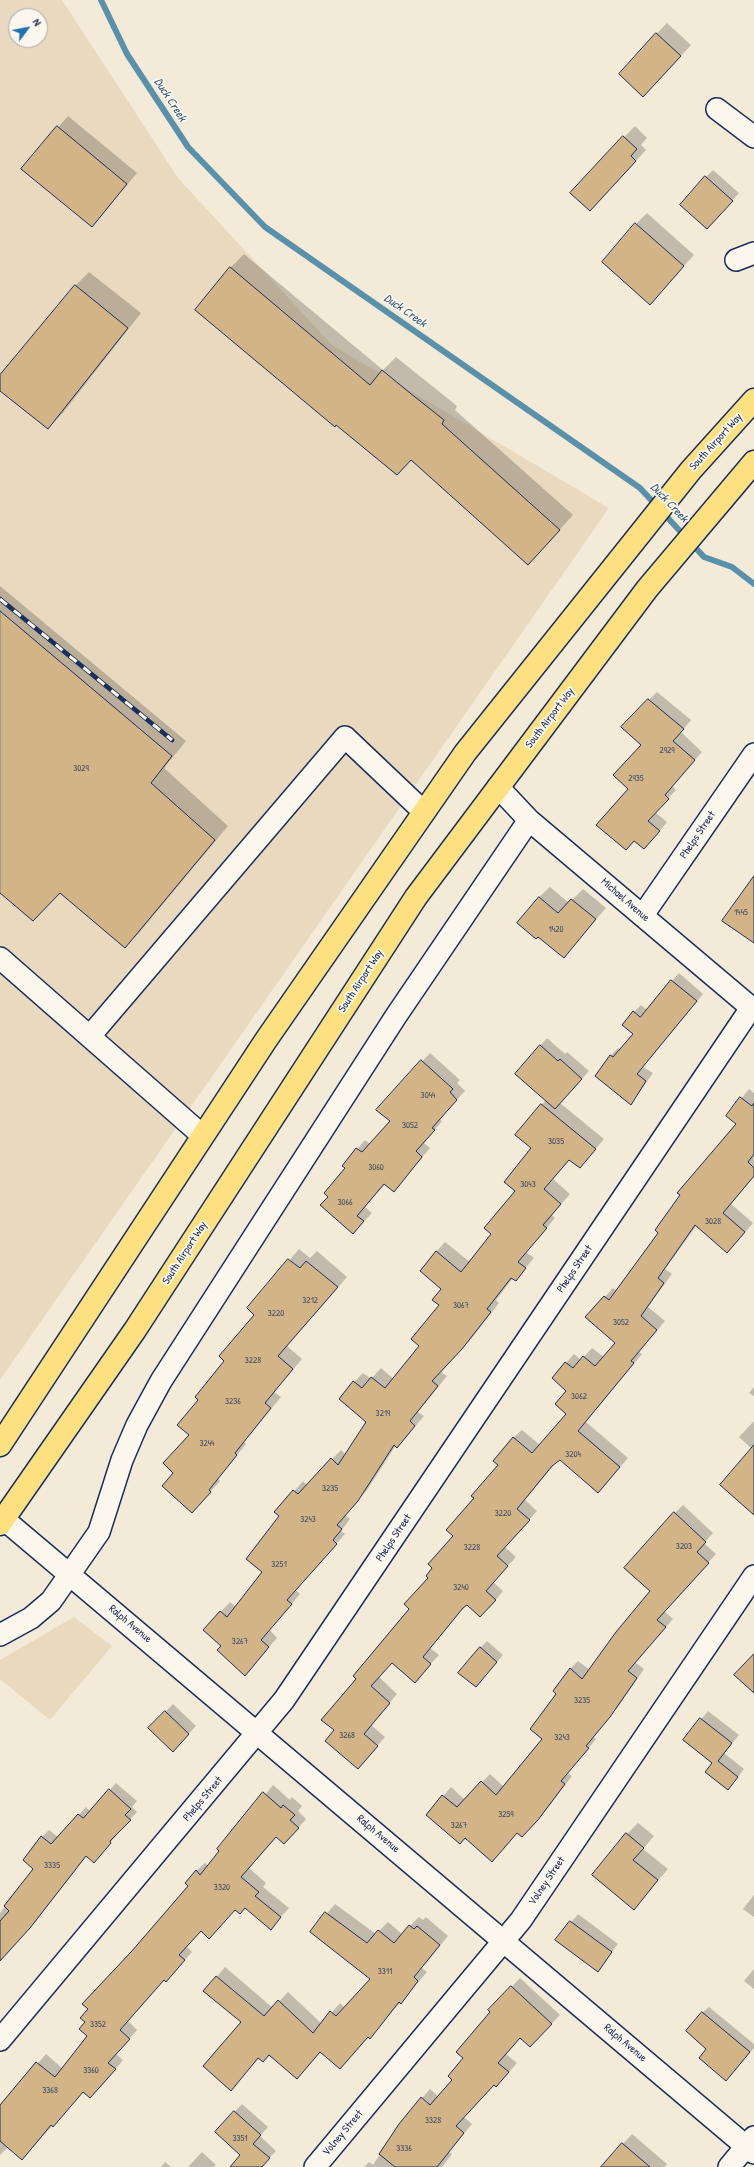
<!DOCTYPE html>
<html>
<head>
<meta charset="utf-8">
<style>
  body { margin:0 }
  #map { position:relative; width:754px; height:2167px; overflow:hidden; background:#f3ead8; font-family:"Patrick Hand",sans-serif }
  canvas { display:block }
  .north { position:absolute; left:8px; top:8px; width:40px; height:40px; box-sizing:border-box; background:#fbf7ec; border:1px solid #a1a7b3; border-radius:50%; rotate:58deg; font-size:11px; font-weight:700; line-height:16px; text-align:center; color:#1b2f5e }
  .north::after { content:''; display:block; margin:auto; width:14px; height:18px; background:#1f6fb2; clip-path:polygon(50% 0,100% 100%,50% 72%,0 100%) }
</style>
</head>
<body>
<div id="map">
<canvas width="754" height="2167"></canvas>
<div class="north">N</div>
</div>
<script>
const g = document.querySelector('canvas').getContext('2d');
g.lineJoin = 'round';
function fillPath(path, color) { g.fillStyle = color; g.fill(path, 'evenodd'); }
function stroke(path, color, width, dash) { g.strokeStyle = color; g.lineWidth = width; g.lineCap = dash ? 'butt' : 'round'; g.setLineDash(dash || []); g.stroke(path); }
function write(font, color, halo, rows, align = 'center') {
  g.font = font + ' "Patrick Hand",sans-serif'; g.lineWidth = 3.5; g.setLineDash([]); g.textBaseline = 'middle'; g.strokeStyle = halo; g.fillStyle = color; for (const [text, x, y, turn = 0] of rows) {
    g.save(); g.translate(x, y); g.rotate((+turn || 0) * Math.PI / 180); g.textAlign = isNaN(turn) ? turn : align; if (halo) g.strokeText(text, 0, 0); g.fillText(text, 0, 0); g.restore();
  }
}
fillPath(new Path2D(`
  M0 0H62L178 178 332 345 609 508 0 1380ZM16 16H40V40H16Z
  M74 1617 112 1646 50 1720 0 1679V1660Z`), '#e9dabf');
fillPath(new Path2D(`
  M667 23 691 45 654 85 656 34Z
  M68 116 137 173 92 226 23 168Z
  M635 126 647 138 641 145 646 150 600 200 571 193Z
  M713 170 739 193 714 221 706 177Z
  M647 213 694 255 650 303 636 224Z
  M244 254 383 370 396 357 457 406 455 410 573 515 542 549 412 459 337 424 335 426 230 268Z
  M89 272 141 313 62 414 48 427 0 389V376L75 286Z
  M0 586 186 741 164 768 228 826 139 933 125 947 60 892H0Z
  M657 692 691 720 681 732 702 752 672 786 676 790 655 812 667 822 652 840 629 789 642 744 622 727Z
  M550 887 569 903 583 889 606 908 563 957 539 897Z
  M679 973 703 994 643 1067 653 1073 631 1104 596 1076 611 1055 618 1048 621 1050 635 1034 634 1012 641 1005 647 1010Z
  M547 1038 565 1054 567 1052 589 1071 560 1103 604 1139 580 1167 570 1159 553 1179 570 1194 552 1215 555 1218 526 1252 534 1258 515 1280 513 1278 496 1300 499 1303 471 1339 441 1372 447 1376 418 1412 424 1416 406 1437 396 1445 367 1490 345 1515 350 1519 341 1531 345 1534 296 1590 300 1594 270 1630 277 1638 245 1674 222 1646 204 1630 230 1602 236 1607 264 1572 281 1516 276 1512 303 1481 307 1485 341 1450 346 1455 368 1422 354 1382 363 1373 371 1379 381 1368 394 1379 421 1346 441 1305 442 1289 436 1252 445 1242 470 1262 492 1234 517 1191 532 1148 517 1135 546 1100 540 1046Z
  M430 1053 460 1080 457 1083 465 1091 439 1119 442 1121 424 1143 430 1148 394 1191 385 1184 365 1207 372 1213 353 1233 329 1197 346 1168 343 1166 365 1140 370 1144 391 1120 378 1109Z
  M749 1089 754 1093V1176L731 1204 753 1223 736 1243 697 1225 665 1269 672 1274 648 1307 665 1321 639 1352 642 1354 586 1422 628 1458 598 1492 560 1458 558 1460 525 1500 537 1511 505 1547 516 1557 493 1582 503 1591 489 1608 467 1604 430 1648 439 1655 415 1681 392 1662 379 1677 397 1694 371 1725 385 1737 366 1759 335 1730 357 1679 411 1609 475 1498 500 1465 513 1438 522 1430 540 1445 567 1414 568 1391 553 1378 574 1354 581 1360 592 1348 604 1357 616 1343 587 1317 613 1288 617 1291 737 1124 727 1116Z
  M299 1249 310 1258 317 1251 347 1277 287 1346 302 1359 274 1392 281 1397 244 1442 246 1444 218 1479 220 1481 202 1501 175 1473 190 1435 199 1400 255 1314 249 1308Z
  M754 1387V1396L749 1393Z
  M754 1421V1501L752 1449 739 1437Z
  M683 1505 713 1533 704 1543 716 1554 664 1611 673 1619 635 1662 644 1669 618 1707 593 1737 596 1739 568 1773 572 1776 546 1810 530 1828 518 1832 465 1837 427 1815 451 1787 465 1800 490 1774 504 1787 544 1738 558 1694 570 1669 578 1661 590 1670 652 1591 675 1513Z
  M487 1641 503 1655 476 1686 480 1648Z
  M173 1704 196 1726 180 1743 150 1728Z
  M708 1711 739 1735 724 1753 744 1769 735 1781 684 1740Z
  M116 1783 137 1801 132 1807 137 1812 116 1834 117 1835 94 1861 87 1855 37 1920 0 1961V1913L34 1869 42 1837 49 1830 58 1837 86 1807 90 1812Z
  M273 1785 290 1800 292 1797 302 1806 298 1811 306 1819 293 1834 277 1836 249 1868 266 1883 263 1887 289 1908 270 1929 246 1907 235 1909 201 1930 186 1946 192 1952 174 1972 164 1979 128 2021 137 2030 116 2054 123 2060 99 2089 90 2097 84 2091 22 2159 8 2147 0 2155V2107L46 2054 63 2069 89 2036 86 2022 132 1952 189 1886 196 1871 205 1863 208 1866Z
  M638 1823 654 1836 643 1849 668 1869 633 1909 627 1834Z
  M754 1895V1917L743 1909Z
  M335 1904 376 1934 388 1922 402 1934 419 1917 423 1920 426 1917 448 1936 422 1968 427 1972 409 1993 340 2068 321 2051 297 2078 270 2055 263 2061 259 2058 231 2089 243 2022 205 1991 225 1967 273 2008 288 1992 322 2024 340 2003 345 2008 372 1979 312 1931Z
  M578 1914 618 1944 597 1970 557 1940Z
  M754 1969V1989L744 1981Z
  M520 1978 560 2015 539 2037H521L506 2054 517 2063 505 2077 496 2086 495 2084 464 2117 472 2124 449 2152 452 2154 442 2167H364L369 2162 373 2165 400 2124 430 2089 439 2097 454 2080 464 2058 492 2012 490 2010Z
  M709 2007 754 2044V2048L732 2073 702 2013Z
  M242 2104 268 2127 260 2136 276 2151 261 2167H244L242 2155 216 2132Z
  M632 2134 667 2164 665 2167H602Z
  M202 2152 216 2165 214 2167H188Z
  M165 2162 171 2167H161Z`), '#0003');
stroke(new Path2D(`
  M101 0 127 54 188 147 265 227 640 488 704 557 732 567 754 584`), '#5991aa', 6);
const building = new Path2D(`
  M656 33 681 56 643 97 619 74Z
  M57 126 127 184 92 227 21 169Z
  M623 136 637 149 631 156 636 161 590 211 570 193Z
  M705 176 733 201 707 229 680 205Z
  M635 223 684 266 650 305 602 262Z
  M230 267 370 385 382 370 410 393 444 420 442 424 560 530 528 565 411 460 397 475 336 425 335 427 195 310Z
  M75 285 128 328 48 429 0 391V375Z
  M0 611 172 756 151 783 215 840 125 948 60 893 33 921 0 893Z
  M648 699 684 729 673 741 695 760 665 795 669 799 648 821 660 831 644 849 634 841 626 850 596 825 628 789 613 775 641 745 621 727Z
  M754 876V943L722 921Z
  M539 897 558 913 571 899 596 919 564 958 538 937 536 939 517 923Z
  M671 980 697 1001 637 1074 646 1081 631 1105 595 1076 610 1055 613 1057 633 1034 622 1025 633 1011 640 1017Z
  M540 1045 558 1061 560 1059 582 1079 555 1109 515 1074Z
  M421 1060 453 1089 450 1092 457 1100 432 1128 435 1130 416 1151 422 1157 394 1192 384 1184 357 1216 364 1221 353 1234 320 1205 328 1197 324 1193 345 1168 342 1166 356 1148 362 1152 390 1121 376 1110Z
  M740 1097 752 1106 754 1103V1154L748 1162 754 1168V1176L723 1213 745 1232 727 1253 695 1225 658 1278 664 1283 641 1316 657 1330 631 1361 634 1363 578 1431 620 1467 598 1493 560 1460 552 1466 517 1509 530 1520 497 1556 508 1566 486 1591 496 1600 480 1617 467 1605 463 1608 423 1657 431 1664 415 1683 392 1663 371 1686 390 1703 364 1734 378 1746 358 1769 325 1741 334 1730 321 1720 356 1679 353 1676 409 1609 404 1604 428 1578 426 1576 432 1568 428 1564 453 1536 446 1530 474 1498 471 1496 498 1465 493 1461 513 1437 532 1453 566 1414 555 1404 566 1391 552 1378 565 1362 573 1368 583 1356 595 1366 615 1343 585 1317 604 1296 609 1300 658 1233 655 1230 680 1195 677 1193 736 1124 726 1116Z
  M541 1104 596 1149 580 1168 569 1160 544 1189 561 1204 543 1225 547 1228 518 1262 526 1268 516 1281 511 1278 487 1309 491 1312 462 1349 432 1381 438 1386 410 1421 415 1426 397 1448 394 1445 358 1501 337 1525 342 1529 333 1540 337 1544 287 1600 292 1604 261 1640 269 1647 245 1676 217 1650 221 1646 203 1630 220 1611 227 1617 262 1572 246 1559 279 1516 274 1512 293 1490 298 1494 331 1458 338 1465 366 1422 339 1399 353 1381 362 1388 371 1377 385 1388 419 1346 411 1339 439 1305 432 1300 441 1289 420 1271 436 1251 461 1272 491 1234 484 1228 515 1191 504 1182 531 1148 515 1135Z
  M288 1259 300 1268 306 1261 338 1287 278 1356 293 1369 265 1403 271 1408 235 1453 237 1455 209 1490 211 1492 192 1513 162 1486 173 1473 163 1463 189 1435 177 1425 198 1400 195 1397 224 1361 219 1356 254 1315 247 1308Z
  M754 1445V1515L720 1485Z
  M674 1512 706 1542 697 1552 709 1563 657 1620 666 1627 628 1671 637 1678 610 1717 586 1746 589 1748 561 1781 565 1784 538 1820 522 1837 517 1833 492 1862 465 1838 460 1844 426 1815 442 1795 457 1807 481 1781 496 1795 542 1739 530 1729 556 1694 553 1691 570 1668 582 1679 616 1632 650 1591 624 1568Z
  M480 1647 497 1662 476 1687 458 1673Z
  M754 1654V1693L734 1675Z
  M165 1711 189 1734 173 1752 148 1728Z
  M700 1718 732 1743 718 1761 738 1777 728 1790 705 1772 712 1763 683 1740Z
  M109 1789 131 1809 125 1815 131 1820 110 1841 111 1843 94 1863 86 1856 30 1928 0 1961V1921L9 1911 4 1906 33 1869 23 1860 41 1836 51 1844 78 1814 83 1818Z
  M263 1792 281 1808 283 1805 295 1815 290 1820 299 1828 284 1844 276 1837 241 1877 259 1892 255 1896 281 1917 271 1930 245 1908 240 1914 235 1910 209 1939 201 1931 179 1955 185 1960 166 1982 164 1980 120 2030 130 2039 108 2063 116 2069 90 2098 83 2092 53 2127 51 2125 22 2160 0 2141V2105L36 2062 55 2077 87 2036 79 2029 85 2022 80 2018 88 2009 82 2004 131 1952 188 1886 185 1883 196 1870 200 1875 219 1851 217 1849Z
  M626 1833 644 1848 633 1860 658 1880 634 1910 592 1875Z
  M325 1912 367 1943 378 1930 394 1943 409 1925 414 1929 417 1926 440 1945 414 1977 418 1981 401 2004 399 2002 370 2039 368 2037 340 2069 320 2052 297 2079 269 2055 263 2062 258 2058 231 2091 203 2066 241 2022 203 1991 216 1976 264 2016 278 2000 313 2033 330 2011 336 2016 370 1979 310 1932Z
  M570 1921 612 1952 598 1972 555 1940Z
  M511 1986 552 2024 530 2047 520 2038 498 2063 509 2072 496 2087 494 2085 456 2126 464 2133 437 2167H395L379 2154 399 2124 421 2097 430 2105 452 2080 448 2076 463 2058 456 2052 490 2012 488 2010Z
  M702 2012 750 2052 726 2081 699 2058 706 2049 686 2031Z
  M234 2111 261 2135 253 2144 270 2158 262 2167H230L240 2155 215 2132Z
  M622 2143 650 2167H601Z`);
fillPath(building, '#d2b486');
stroke(building, '#1b2f5e', 1);
const minor = new Path2D(`
  M717 109 754 137
  M736 260 754 253
  M498 787 529 820 754 1010
  M643 915 754 754
  M0 958 203 1136
  M90 1036 345 737 424 812
  M0 1516 754 2153
  M0 1635 31 1618 51 1601 99 1532 122 1460 137 1425 161 1381 396 1016 529 820
  M0 2040 284 1700 751 1008
  M315 2167 521 1920 754 1576
  M729 2167 754 2137`);
const major = new Path2D(`
  M0 1445 266 1040 465 753 691 470 754 400
  M0 1524 135 1330 416 897 647 589 754 462`);
stroke(minor, '#1b2f5e', 24);
stroke(major, '#1b2f5e', 25);
stroke(minor, '#fbf7ec', 21);
stroke(major, '#fde080', 22);
const rail = new Path2D(`
  M0 599 172 740`);
stroke(rail, '#1b2f5e', 4.5);
stroke(rail, '#fbf7ec', 3, [9]);
write('9px', '#495068', null, [
  ["2929",667,751],
  ["3029",81,769],
  ["2935",636,779],
  ["1445",741,913],
  ["1420",556,930],
  ["3044",428,1096],
  ["3052",410,1126],
  ["3035",556,1142],
  ["3060",376,1168],
  ["3043",528,1185],
  ["3066",345,1203],
  ["3028",713,1222],
  ["3212",310,1301],
  ["3067",461,1306],
  ["3220",276,1314],
  ["3052",621,1323],
  ["3228",253,1361],
  ["3062",579,1397],
  ["3236",233,1402],
  ["3219",383,1414],
  ["3244",207,1444],
  ["3204",573,1455],
  ["3235",330,1489],
  ["3220",503,1514],
  ["3243",308,1520],
  ["3203",684,1547],
  ["3228",472,1548],
  ["3251",279,1565],
  ["3240",461,1588],
  ["3267",240,1642],
  ["3235",582,1701],
  ["3268",347,1736],
  ["3243",562,1738],
  ["3259",506,1815],
  ["3267",459,1826],
  ["3335",52,1866],
  ["3320",222,1888],
  ["3311",385,1972],
  ["3352",98,2025],
  ["3360",91,2071],
  ["3368",50,2091],
  ["3328",433,2121],
  ["3351",240,2139],
  ["3336",404,2149]
]);
write('11px', '#1b2f5e', '#fbf7ec', [
  ["South Airport Way",716,442,-48],
  ["South Airport Way",550,718,-53],
  ["Phelps Street",698,835,-56],
  ["Michael Avenue",625,900,41],
  ["South Airport Way",361,981,-57],
  ["South Airport Way",185,1253,-57],
  ["Phelps Street",575,1269,-56],
  ["Phelps Street",394,1538,-56],
  ["Ralph Avenue",130,1624,40],
  ["Phelps Street",203,1799,-50],
  ["Ralph Avenue",378,1834,40],
  ["Volney Street",547,1881,-56],
  ["Ralph Avenue",625,2043,40],
  ["Volney Street",343,2133,-50]
]);
write('italic 12px', '#35587e', '#fbf7ec', [
  ["Duck Creek",170,100,57],
  ["Duck Creek",405,311,35],
  ["Duck Creek",669,503,47]
]);
</script>
</body>
</html>
